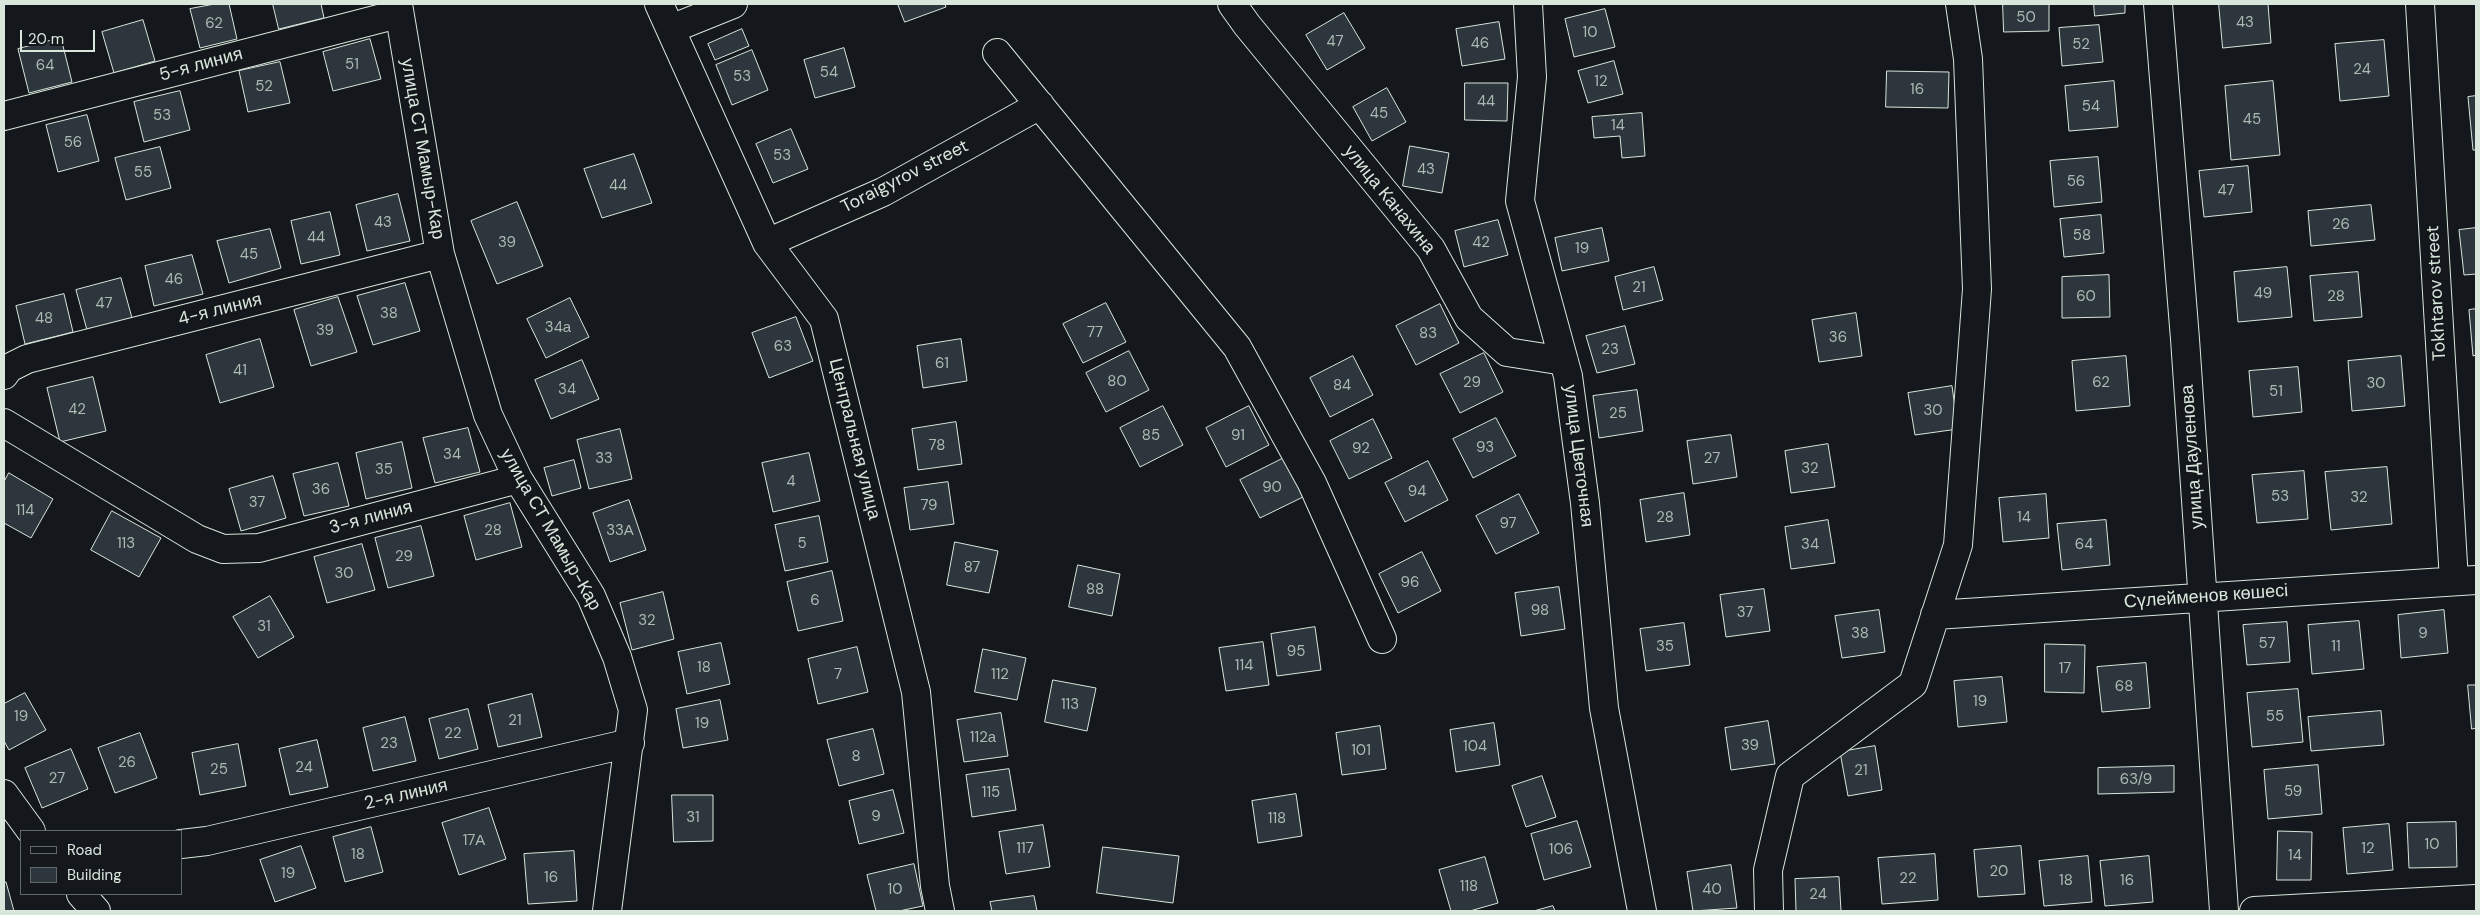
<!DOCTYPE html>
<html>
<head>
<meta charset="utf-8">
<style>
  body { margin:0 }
  #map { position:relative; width:2480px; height:915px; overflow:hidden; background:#14181c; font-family:"DM Sans",sans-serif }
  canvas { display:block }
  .frame { position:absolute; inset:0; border:5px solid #d8e6dc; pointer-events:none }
  .legend { position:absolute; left:20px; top:830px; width:162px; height:65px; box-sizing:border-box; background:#14181c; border:1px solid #626a69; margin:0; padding:6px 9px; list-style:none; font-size:15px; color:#d8e6dc }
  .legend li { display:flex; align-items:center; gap:10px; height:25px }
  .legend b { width:25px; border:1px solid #626a69 }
  .scale { position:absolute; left:20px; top:30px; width:75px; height:22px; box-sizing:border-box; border:2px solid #d8e6dc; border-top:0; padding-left:6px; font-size:15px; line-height:18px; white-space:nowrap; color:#d8e6dc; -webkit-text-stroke:4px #14181c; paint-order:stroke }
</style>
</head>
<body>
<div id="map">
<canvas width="2480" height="915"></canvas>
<div class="frame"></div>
<ul class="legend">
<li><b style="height:6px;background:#14181c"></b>Road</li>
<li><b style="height:14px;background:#2c363c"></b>Building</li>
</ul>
<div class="scale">20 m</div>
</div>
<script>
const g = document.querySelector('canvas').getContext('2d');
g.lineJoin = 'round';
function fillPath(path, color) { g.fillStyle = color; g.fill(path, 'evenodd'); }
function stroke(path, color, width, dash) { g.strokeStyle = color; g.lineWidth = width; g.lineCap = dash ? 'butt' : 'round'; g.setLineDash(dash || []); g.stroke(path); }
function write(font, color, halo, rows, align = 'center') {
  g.font = font + ' "DM Sans",sans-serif'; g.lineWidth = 4; g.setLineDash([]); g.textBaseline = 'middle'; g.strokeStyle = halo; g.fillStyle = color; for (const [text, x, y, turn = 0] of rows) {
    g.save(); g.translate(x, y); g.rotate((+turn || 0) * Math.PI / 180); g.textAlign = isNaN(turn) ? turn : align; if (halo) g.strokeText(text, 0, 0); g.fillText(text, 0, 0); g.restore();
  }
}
const building = new Path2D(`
  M215 4H229L237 39 200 48 190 9Z
  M273 4H321L324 18 279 29Z
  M898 4H945L946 7 905 22Z
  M2003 4H2049V31L2004 32Z
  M2094 4H2125V13L2095 16Z
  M2219 4H2268L2271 43 2223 48Z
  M1605 9 1615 47 1574 57 1565 19Z
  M1344 13 1365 48 1327 70 1306 35Z
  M143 20 155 61 114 73 102 32Z
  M1499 22 1505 59 1462 66 1456 29Z
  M2099 25 2103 62 2062 66 2059 28Z
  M742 29 749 46 715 60 708 44Z
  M61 38 72 82 29 93 18 49Z
  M370 39 381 79 333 91 323 52Z
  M2384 40 2389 96 2340 101 2335 44Z
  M844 48 855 87 815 98 804 60Z
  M752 50 768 90 732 105 716 65Z
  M1614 61 1623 94 1588 103 1578 71Z
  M280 62 290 103 248 112 239 71Z
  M1887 71 1949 72 1948 108 1886 107Z
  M2114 81 2118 127 2069 131 2065 86Z
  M2273 81 2280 155 2231 160 2225 86Z
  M1465 83H1508L1507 121 1465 120Z
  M1387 88 1406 122 1372 141 1353 107Z
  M180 91 190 130 144 142 134 102Z
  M2476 96V150H2473L2468 97Z
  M1642 113 1645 156 1622 158 1620 136 1594 138 1592 117Z
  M87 115 99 161 58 172 46 125Z
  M791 129 808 169 773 183 756 144Z
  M1410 146 1449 153 1442 193 1403 186Z
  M160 147 171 188 126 200 115 158Z
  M634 154 652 203 602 218 584 169Z
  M2098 157 2102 202 2054 207 2050 161Z
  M2248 166 2252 212 2204 217 2199 171Z
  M398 194 410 241 367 251 356 205Z
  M517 202 543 266 497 284 471 221Z
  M2371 205 2375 240 2311 246 2308 211Z
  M330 212 340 255 301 264 291 221Z
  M2101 215 2104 253 2064 257 2060 219Z
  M1498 220 1508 255 1464 267 1455 231Z
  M1602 228 1609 261 1562 271 1555 238Z
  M2476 228V274L2464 275 2459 230Z
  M270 229 281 268 229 283 217 241Z
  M192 255 203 294 154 306 145 266Z
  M1654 267 1663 300 1623 310 1615 277Z
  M2287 267 2292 317 2238 322 2234 272Z
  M2358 272 2362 317 2314 321 2310 276Z
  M2109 275 2110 317 2062 318V277Z
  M121 278 132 318 87 330 76 290Z
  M405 283 420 331 373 345 357 296Z
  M64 294 73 332 25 344 16 306Z
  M338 297 357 352 311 366 294 310Z
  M570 298 589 337 546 358 527 319Z
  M1106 303 1126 342 1083 363 1063 324Z
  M1440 304 1459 343 1416 365 1396 326Z
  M2476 309V355L2473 356 2469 310Z
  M1856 313 1862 356 1819 362 1812 320Z
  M796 317 813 361 769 378 752 333Z
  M1625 326 1635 364 1597 373 1586 336Z
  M260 339 274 387 220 403 206 355Z
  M961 339 967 381 923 388 917 346Z
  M1129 351 1149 390 1106 412 1086 373Z
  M1484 353 1503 392 1460 413 1440 374Z
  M1353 356 1373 395 1330 417 1310 378Z
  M2126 356 2130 406 2076 411 2072 361Z
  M2401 356 2405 406 2352 411 2348 361Z
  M582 360 599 399 551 419 535 380Z
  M2298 367 2302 412 2253 417 2249 371Z
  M93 377 106 431 60 442 47 388Z
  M1952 386 1958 429 1915 435 1908 393Z
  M1637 390 1643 431 1599 438 1593 396Z
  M1163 406 1183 445 1140 467 1120 428Z
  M1249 406 1269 445 1226 467 1206 428Z
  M1496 418 1516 456 1473 478 1453 439Z
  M1373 419 1392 458 1349 479 1330 441Z
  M956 422 962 464 918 470 912 429Z
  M468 428 480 472 435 483 423 438Z
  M620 429 632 479 589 489 577 440Z
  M1731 435 1737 477 1693 484 1687 441Z
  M402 442 412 488 366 499 356 453Z
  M1828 444 1835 487 1791 493 1785 451Z
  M809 453 820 501 773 512 762 463Z
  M1284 458 1303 497 1260 518 1240 480Z
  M574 460 581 488 552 496 544 468Z
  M1428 461 1448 500 1405 522 1385 483Z
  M338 463 349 506 304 516 293 474Z
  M2387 467 2392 524 2331 530 2325 472Z
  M2304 471 2308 519 2257 523 2252 475Z
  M9 473 53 499 31 538 4 523V482Z
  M273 476 286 518 241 531 229 489Z
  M948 482 954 524 910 530 904 488Z
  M1684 493 1690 535 1646 542 1640 500Z
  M1519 494 1539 533 1496 554 1476 516Z
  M2046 494 2049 538 2003 542 1999 498Z
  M629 500 646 550 610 562 593 513Z
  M510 503 522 547 476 560 464 516Z
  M112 511 161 538 139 577 91 550Z
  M819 516 828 562 785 571 775 525Z
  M1828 520 1835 563 1791 569 1785 527Z
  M2106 520 2110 565 2062 570 2057 524Z
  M421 526 434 576 388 588 375 538Z
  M955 542 998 551 989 593 947 585Z
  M362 544 375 590 327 603 314 557Z
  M1422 552 1441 591 1398 613 1379 574Z
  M1078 565 1120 574 1112 616 1069 607Z
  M832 571 843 621 798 631 787 582Z
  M1559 587 1565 629 1521 636 1515 593Z
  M1764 589 1770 631 1726 637 1720 595Z
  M663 592 674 639 632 650 620 603Z
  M270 596 294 637 258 658 233 617Z
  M1879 610 1885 652 1842 658 1835 616Z
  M2444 610 2448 653 2401 658 2398 615Z
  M2359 621 2364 669 2312 674 2308 625Z
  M2287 622 2290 662 2247 665 2243 625Z
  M1684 623 1690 665 1646 671 1640 629Z
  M1315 627 1321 670 1277 676 1271 634Z
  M1263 642 1269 685 1226 691 1219 648Z
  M721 643 730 684 687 694 678 652Z
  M2045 644 2085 645 2084 693 2045 692Z
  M857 647 868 692 818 704 808 659Z
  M983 649 1026 658 1017 700 975 692Z
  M2146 663 2150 708 2102 712 2097 667Z
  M2002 677 2007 722 1958 727 1954 681Z
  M1053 680 1096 688 1087 731 1045 722Z
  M2468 685H2476V728L2472 729Z
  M2298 689 2303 742 2252 747 2247 693Z
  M25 693 46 730 9 750 4 741V704Z
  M532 694 542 737 498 747 488 705Z
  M720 700 728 740 683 748 676 709Z
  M468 709 478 749 439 759 429 719Z
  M2381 711 2384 745 2311 751 2308 717Z
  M1001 713 1008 756 964 762 957 720Z
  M405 717 416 761 373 771 363 728Z
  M1768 721 1775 764 1731 770 1725 728Z
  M1494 723 1500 765 1456 772 1450 730Z
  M1380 726 1386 769 1342 775 1336 733Z
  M873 729 884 774 839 786 827 740Z
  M140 733 157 778 115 793 98 748Z
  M317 740 328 787 290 795 279 749Z
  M238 744 246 786 200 795 192 753Z
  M1875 746 1882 790 1848 796 1840 752Z
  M71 749 88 789 42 808 25 768Z
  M2318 765 2322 814 2268 819 2264 770Z
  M2174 766V792L2098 794V768Z
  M1009 769 1016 810 972 817 966 775Z
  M1542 776 1556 817 1526 827 1512 786Z
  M893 790 904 833 859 844 849 801Z
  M1296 794 1302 836 1258 843 1252 801Z
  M672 795H713V841L674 842Z
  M489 808 506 859 459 875 442 823Z
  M1577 821 1591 867 1544 880 1531 834Z
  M2456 822 2457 867 2409 868 2407 823Z
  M2389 824 2393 870 2347 874 2343 828Z
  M1043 825 1050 867 1006 874 999 832Z
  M371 827 383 872 345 882 333 837Z
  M2278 831 2312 832 2311 880H2277Z
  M301 846 316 888 275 902 260 860Z
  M2021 846 2025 894 1978 897 1974 850Z
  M1103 847 1179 856 1173 903 1097 893Z
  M574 851 577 901 528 904 524 854Z
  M1935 854 1938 900 1882 904 1878 858Z
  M2088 856 2092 902 2044 906 2039 861Z
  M2149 856 2153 902 2105 906 2100 861Z
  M1485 857 1498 903 1470 911H1451L1439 870Z
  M914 864 923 906 899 911H876L867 875Z
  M1731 865 1737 908 1693 911 1687 872Z
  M1839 877 1841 911H1796L1795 879Z
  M4 882H6L14 911H4Z
  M1034 896 1037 911H992L990 902Z
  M1553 906 1555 911H1534Z`);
fillPath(building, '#2c363c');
stroke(building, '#d8e6dc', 1);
const minor = new Path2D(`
  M398 4 440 254 488 415 518 479 591 596 617 657 633 710 607 911
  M659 4 767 243 824 319 916 692 935 886 940 911
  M1232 4 1247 25 1431 249 1469 318 1507 352 1564 361
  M1528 4 1532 77 1520 201 1568 376 1585 503 1604 708 1642 911
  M2158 4 2185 339 2224 911
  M2420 4 2454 581
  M671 29 733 4
  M997 53 1237 347 1312 483 1382 639
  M4 116 398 14
  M767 243 883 192 1040 105
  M4 375 9 368 27 359 440 254
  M4 423 197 539 223 549 259 548 518 479
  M1935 615 2476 580
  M4 794 31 831
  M181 844 207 841 630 743
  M81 894 96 911
  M1769 911 1768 870 1790 776 1913 684 1958 545 1977 289 1968 59 1960 4
  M2254 911 2476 899`);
stroke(minor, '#d8e6dc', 30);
stroke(minor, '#14181c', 28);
write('15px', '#adbab4', null, [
  ["50",2026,18],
  ["43",2245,23],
  ["62",214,24],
  ["10",1590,33],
  ["47",1335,42],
  ["46",1480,44],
  ["52",2081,45],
  ["51",352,65],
  ["64",45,66],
  ["24",2362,70],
  ["54",829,73],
  ["53",742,77],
  ["12",1601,82],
  ["52",264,87],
  ["16",1917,90],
  ["44",1486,102],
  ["54",2091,107],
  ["45",1379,114],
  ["53",162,116],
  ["45",2252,120],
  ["14",1618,126],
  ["56",73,143],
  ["53",782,156],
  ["43",1426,170],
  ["55",143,173],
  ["56",2076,182],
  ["44",618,186],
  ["47",2226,191],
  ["43",383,223],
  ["26",2341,225],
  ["58",2082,236],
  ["44",316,238],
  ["39",507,243],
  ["42",1481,243],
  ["19",1582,249],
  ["45",249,255],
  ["46",174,280],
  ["21",1639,288],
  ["49",2263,294],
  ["60",2086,297],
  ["28",2336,297],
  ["47",104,304],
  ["38",389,314],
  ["48",44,319],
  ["34а",558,328],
  ["39",325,331],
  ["77",1095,333],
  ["83",1428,334],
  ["36",1838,338],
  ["63",783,347],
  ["23",1610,350],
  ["61",942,364],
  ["41",240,371],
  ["80",1117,382],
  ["29",1472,383],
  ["62",2101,383],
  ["30",2376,384],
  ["84",1342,386],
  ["34",567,390],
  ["51",2276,392],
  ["42",77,410],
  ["30",1933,411],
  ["25",1618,414],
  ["85",1151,436],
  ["91",1238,436],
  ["78",937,446],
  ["93",1485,448],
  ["92",1361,449],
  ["34",452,455],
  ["33",604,459],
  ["27",1712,459],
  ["32",1810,469],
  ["35",384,470],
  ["4",791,482],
  ["90",1272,488],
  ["36",321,490],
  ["94",1417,492],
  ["53",2280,497],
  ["32",2359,498],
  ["37",257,503],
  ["79",929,506],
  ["114",25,511],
  ["28",1665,518],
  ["14",2024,518],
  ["97",1508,524],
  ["28",493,531],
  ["33А",620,531],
  ["113",126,544],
  ["5",802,544],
  ["34",1810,545],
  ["64",2084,545],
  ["29",404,557],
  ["87",972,568],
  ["30",344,574],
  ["96",1410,583],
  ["88",1095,590],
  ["6",815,601],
  ["98",1540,611],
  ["37",1745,613],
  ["32",647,621],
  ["31",264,627],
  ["38",1860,634],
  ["9",2423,634],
  ["57",2267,644],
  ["35",1665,647],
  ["11",2336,647],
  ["95",1296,652],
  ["114",1244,666],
  ["18",704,668],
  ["17",2065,669],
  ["7",838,675],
  ["112",1000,675],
  ["68",2124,687],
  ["19",1980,702],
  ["113",1070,705],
  ["19",21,717],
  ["55",2275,717],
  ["21",515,721],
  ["19",702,724],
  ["22",453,734],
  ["112а",983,738],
  ["23",389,744],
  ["39",1750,746],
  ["104",1475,747],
  ["101",1361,751],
  ["8",856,757],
  ["26",127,763],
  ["24",304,768],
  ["25",219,770],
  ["21",1861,771],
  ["27",57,779],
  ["63/9",2136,780],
  ["59",2293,792],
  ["115",991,793],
  ["9",876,817],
  ["31",693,818],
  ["118",1277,819],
  ["17А",474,841],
  ["10",2432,845],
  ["117",1025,849],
  ["12",2368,849],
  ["106",1561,850],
  ["18",358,855],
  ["14",2295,856],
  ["20",1999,872],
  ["19",288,874],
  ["16",551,878],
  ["22",1908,879],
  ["18",2066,881],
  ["16",2127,881],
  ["118",1469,887],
  ["10",895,890],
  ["40",1712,890],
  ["24",1818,895]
]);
write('18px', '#d8e6dc', '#14181c', [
  ["5-я линия",201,65,-15],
  ["улица СТ Мамыр-Кар",422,149,80],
  ["Toraigyrov street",905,177,-27],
  ["улица Канахина",1389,200,51],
  ["Tokhtarov street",2437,293,-93],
  ["4-я линия",220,310,-14],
  ["Центральная улица",854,439,76],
  ["улица Цветочная",1578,456,83],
  ["улица Дауленова",2193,457,-94],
  ["3-я линия",371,518,-15],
  ["улица СТ Мамыр-Кар",550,530,60],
  ["Сүлейменов көшесі",2206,597,-4],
  ["2-я линия",406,795,-13]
]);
</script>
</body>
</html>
